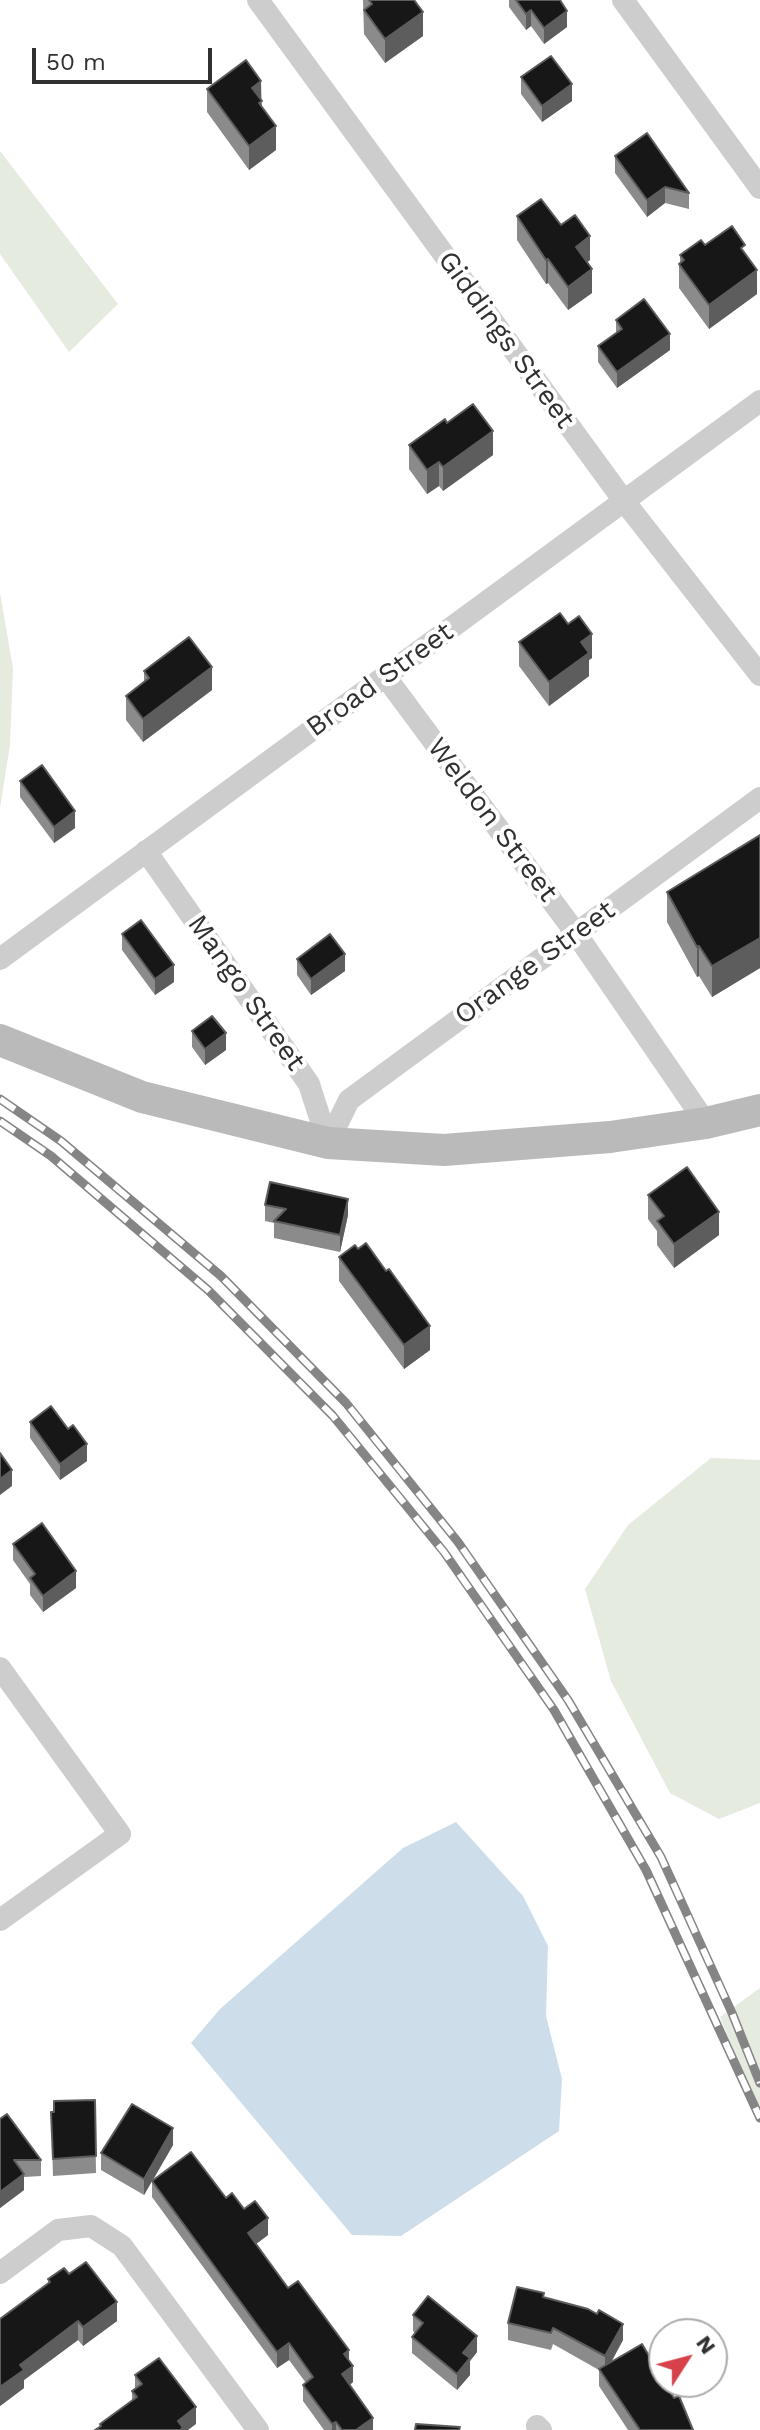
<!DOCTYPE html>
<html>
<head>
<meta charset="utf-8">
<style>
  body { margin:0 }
  #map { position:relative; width:760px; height:2430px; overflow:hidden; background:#fff; font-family:"Work Sans",sans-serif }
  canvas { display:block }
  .north { position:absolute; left:648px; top:2318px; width:80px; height:80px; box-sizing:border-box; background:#fff; border:2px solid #acacac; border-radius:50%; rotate:54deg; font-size:22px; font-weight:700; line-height:32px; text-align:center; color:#303030 }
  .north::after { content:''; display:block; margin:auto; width:28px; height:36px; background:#d74149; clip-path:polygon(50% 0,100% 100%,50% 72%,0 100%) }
  .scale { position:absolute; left:32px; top:48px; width:180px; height:36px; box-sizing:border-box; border:4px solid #303030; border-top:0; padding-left:10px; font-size:24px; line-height:28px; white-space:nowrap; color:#303030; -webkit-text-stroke:6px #fff; paint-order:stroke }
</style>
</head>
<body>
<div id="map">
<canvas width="760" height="2430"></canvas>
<div class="north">N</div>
<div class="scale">50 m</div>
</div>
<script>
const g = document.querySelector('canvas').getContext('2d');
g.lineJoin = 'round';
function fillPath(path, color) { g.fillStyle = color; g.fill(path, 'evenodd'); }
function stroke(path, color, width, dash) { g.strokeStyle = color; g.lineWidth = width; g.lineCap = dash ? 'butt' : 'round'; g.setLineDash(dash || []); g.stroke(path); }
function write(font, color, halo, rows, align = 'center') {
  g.font = font + ' "Work Sans",sans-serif'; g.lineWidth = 8; g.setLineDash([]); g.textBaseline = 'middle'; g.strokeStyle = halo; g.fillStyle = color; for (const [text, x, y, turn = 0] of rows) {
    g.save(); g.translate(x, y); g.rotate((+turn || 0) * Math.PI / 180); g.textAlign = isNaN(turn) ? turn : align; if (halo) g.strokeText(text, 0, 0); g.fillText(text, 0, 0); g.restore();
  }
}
fillPath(new Path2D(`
  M0 151 118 304 69 352 0 254Z
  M0 593 13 668 10 745 0 808Z
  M711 1458 760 1460V1803L719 1819 670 1793 611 1681 585 1589 628 1525Z
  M760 1988V2115L720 2017Z`), '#e5ebdf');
fillPath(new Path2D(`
  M456 1822 523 1896 548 1946 546 2016 562 2079 559 2131 401 2236 352 2235 191 2043 220 2009 403 1848Z`), '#cddeea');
stroke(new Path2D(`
  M258 0 624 501 760 675
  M623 0 760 188
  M385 676 575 932 706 1123
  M146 851 309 1084 328 1143
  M0 959 760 401
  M328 1143 349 1100 760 798
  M0 1668 120 1834 0 1920
  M0 2273 58 2230 91 2226 122 2246 258 2430
  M537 2426 541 2430`), '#cdcdcd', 22);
stroke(new Path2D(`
  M0 1040 142 1097 328 1143 444 1150 610 1137 706 1123 760 1110`), '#bababa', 32);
const rail = new Path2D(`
  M0 1099 61 1141 221 1276 346 1403 458 1542 568 1700 661 1857 732 2013 760 2083
  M0 1121 51 1156 208 1290 333 1416 444 1552 554 1710 646 1870 760 2118`);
stroke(rail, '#858585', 9);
stroke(rail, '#fff', 6, [18]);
fillPath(new Path2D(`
  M363 0H414L423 36 385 63 364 34Z
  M509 0H560L567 27 544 44 531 26 526 30 509 7Z
  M521 77 572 101 542 122 521 94Z
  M207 89 261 100 262 108 276 150 249 170 207 112Z
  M615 156 689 193V209L665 203 647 217 615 173Z
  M517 216 561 225 590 260 587 262 592 293 568 310 548 283 546 284 517 240Z
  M705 245 745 254 757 294 709 329 679 288V264L680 263V255Z
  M616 320 670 350 617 388 598 362V346L616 333Z
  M447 423 493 455 443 491 439 486 427 494 409 469V445Z
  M568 624 592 658 589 660V676L549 706 519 666V642Z
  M144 671 212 690 143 742 126 720V696L144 682Z
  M20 781 75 828 54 843 20 797Z
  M760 835V968L712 997 699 976 697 977 667 922V892Z
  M122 934 174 982 155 995 122 950Z
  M297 959 345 971 311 995 297 975Z
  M192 1031 226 1050 205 1065 192 1047Z
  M648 1195 719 1235 674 1268 657 1245V1231L648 1219Z
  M265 1205 348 1215 340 1252 274 1238V1223L265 1221Z
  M358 1249 430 1350 404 1369 339 1281V1257Z
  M30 1422 87 1461 60 1480 30 1438Z
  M13 1544 76 1588 43 1612 30 1595V1584L13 1560Z
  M95 2100 96 2173 53 2176 51 2112Z
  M0 2119 41 2160V2176L24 2177V2190L0 2208Z
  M173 2145 153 2180 226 2198 244 2209 268 2235 256 2244 288 2288 349 2361 353 2382 350 2385 373 2430H324L303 2401V2385L306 2383 289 2360 277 2368 152 2197V2181L144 2195 101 2170V2153Z
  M69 2274 117 2321 83 2346 78 2340 24 2380V2388L0 2406 48 2284V2279Z
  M544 2297 623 2340 612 2361 693 2430H628L599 2386V2370L553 2344 551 2350 508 2340V2323Z
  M413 2315 477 2352 470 2361V2375L457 2390 412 2353V2337L415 2333 413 2331Z
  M135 2375 196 2424 100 2427V2424L132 2401V2391L135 2389Z`), '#8b8b8b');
fillPath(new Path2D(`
  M531 10V26L526 30V14Z
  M567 11V27L544 44V28Z
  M423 12V36L385 63V39Z
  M261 81 262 125 252 88Z
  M572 84V101L542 122V106Z
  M276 126V150L249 170V146Z
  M665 187V203L647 217V200Z
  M590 236V260L576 271V247Z
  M548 259V283L546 284V260Z
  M592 269V293L568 310V287Z
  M757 270V294L709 329V305Z
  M670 334V350L617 388V372Z
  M493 431V455L443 491V467Z
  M439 462V486L427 494V470Z
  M592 634V658L589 660V676L549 706V682L581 642Z
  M212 667V690L143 742V719Z
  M75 811V828L54 843V827Z
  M760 938V968L712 997V966Z
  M699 946V976L697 977V947Z
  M345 954V971L311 995V979Z
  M174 965V982L155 995V979Z
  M226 1033V1050L205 1065V1049Z
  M348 1199V1215L340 1252V1235Z
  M719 1212V1235L674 1268V1244Z
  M430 1326V1350L404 1369V1345Z
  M87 1444V1461L60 1480V1464Z
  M12 1470V1486L0 1495V1479Z
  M76 1571V1588L43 1612V1596Z
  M173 2128V2145L144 2195V2179Z
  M24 2174V2190L0 2208V2192Z
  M268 2218V2235L248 2250V2233Z
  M117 2302V2321L83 2346V2327Z
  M78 2321V2340L24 2380V2388L0 2406V2387L20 2365Z
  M623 2324V2340L605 2373V2356Z
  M477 2336V2352L470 2361V2375L457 2390V2374L463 2353Z
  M289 2343V2360L277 2368V2352Z
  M349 2350V2366L344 2354Z
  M353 2366V2382L342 2391V2374Z
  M196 2407V2424L188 2430H178V2421Z
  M373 2418V2430H356Z
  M336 2422V2430H332V2424Z`), '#5d5d5d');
const building = new Path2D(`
  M369 0H414L423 12 385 39 364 10 372 4Z
  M516 0H560L567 11 544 28 531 10 526 14Z
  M551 56 572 84 542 106 521 77Z
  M246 60 261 81 252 88 262 101 259 103 276 126 249 146 207 89Z
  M647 133 689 193 665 187 647 200 615 156Z
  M541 199 561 225 575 215 590 236 576 247 592 269 568 287 548 259 546 260 517 216Z
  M732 226 745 245 741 248 757 270 709 305 679 264 684 260 680 255 701 240 705 245Z
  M644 299 670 334 617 372 598 346 622 329 616 320Z
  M473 404 493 431 443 467 439 462 427 470 409 445 445 419 447 423Z
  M560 613 568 624 579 616 592 634 581 642 589 653 549 682 519 642Z
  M189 637 212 667 143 719 126 696 149 678 144 671Z
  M42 765 75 811 54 827 20 781Z
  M760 835V938L712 966 699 946 697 947 667 892Z
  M141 920 174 965 155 979 122 934Z
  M330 934 345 954 311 979 297 959Z
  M212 1016 226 1033 205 1049 192 1031Z
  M687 1167 719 1212 674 1244 657 1221 664 1216 648 1195Z
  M270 1182 348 1199 340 1235 274 1221 286 1209 265 1205Z
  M366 1243 386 1271 389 1269 430 1326 404 1345 339 1257 355 1245 358 1249Z
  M51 1406 68 1429 73 1425 87 1444 60 1464 30 1422Z
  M0 1453 12 1470 0 1479Z
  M42 1523 76 1571 43 1596 30 1578 35 1574 13 1544Z
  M95 2100 96 2156 53 2159 51 2112H54V2101Z
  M132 2104 173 2128 144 2179 101 2153Z
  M7 2114 41 2160H14L24 2174 0 2192V2119Z
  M191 2152 226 2198 232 2193 244 2209 255 2201 268 2218 248 2233 288 2288 298 2281 349 2350 344 2354 353 2366 342 2374 373 2418 356 2430H342L336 2422 332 2424 303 2385 313 2377 289 2343 277 2352 152 2181Z
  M86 2262 117 2302 83 2327 78 2321 20 2365 24 2370 0 2387V2319L50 2282 48 2279 64 2268 69 2274Z
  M517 2287 544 2293 543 2297 588 2309 597 2314 599 2310 623 2324 605 2356 553 2328 551 2333 508 2323Z
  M428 2296 477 2336 463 2353 470 2358 457 2374 412 2337 423 2323 413 2315Z
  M642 2344 674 2398 679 2396 693 2430H640L599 2369Z
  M159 2358 196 2407 178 2421 183 2428 180 2430H95L101 2426 100 2424 137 2397 132 2391 142 2384 135 2375Z
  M416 2424 460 2427 459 2430H415Z`);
fillPath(building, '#171717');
stroke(building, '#5d5d5d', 2);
write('28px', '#303030', '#fff', [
  ["Giddings Street",506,340,54],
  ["Broad Street",380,680,-36],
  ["Weldon Street",492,820,53],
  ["Orange Street",535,963,-36],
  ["Mango Street",246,993,55]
]);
</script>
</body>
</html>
